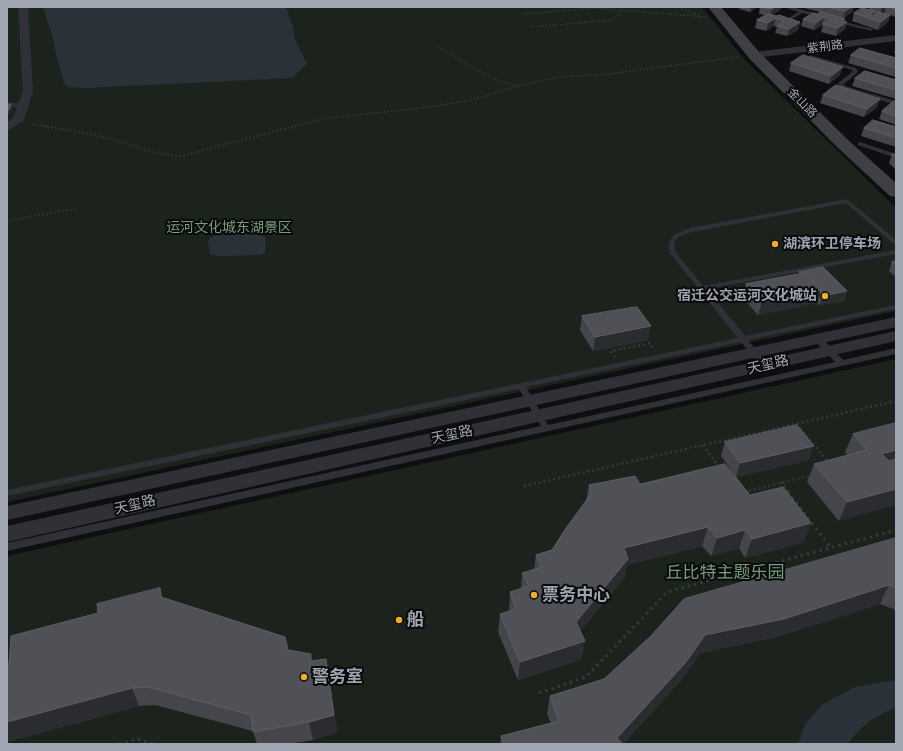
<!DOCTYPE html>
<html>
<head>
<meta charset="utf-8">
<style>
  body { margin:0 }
  #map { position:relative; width:903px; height:751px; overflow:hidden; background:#0f0f11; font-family:"IBM Plex Sans",sans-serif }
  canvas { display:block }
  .frame { position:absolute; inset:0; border:8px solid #a0a6b1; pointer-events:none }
</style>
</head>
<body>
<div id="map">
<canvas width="903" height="751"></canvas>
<div class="frame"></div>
</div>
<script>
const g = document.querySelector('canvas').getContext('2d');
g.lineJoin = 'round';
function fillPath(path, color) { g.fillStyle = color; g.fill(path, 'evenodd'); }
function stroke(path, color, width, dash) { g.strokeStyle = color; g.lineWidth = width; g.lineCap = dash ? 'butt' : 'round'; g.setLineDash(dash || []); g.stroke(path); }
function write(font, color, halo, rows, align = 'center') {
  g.font = font + ' "IBM Plex Sans","Noto Sans SC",sans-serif'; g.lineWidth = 4; g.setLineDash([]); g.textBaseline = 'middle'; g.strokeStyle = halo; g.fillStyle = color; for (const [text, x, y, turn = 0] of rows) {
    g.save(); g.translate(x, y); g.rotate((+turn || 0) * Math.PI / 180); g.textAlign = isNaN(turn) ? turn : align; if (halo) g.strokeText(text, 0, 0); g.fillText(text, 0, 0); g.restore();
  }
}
fillPath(new Path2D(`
  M7 7H702L745 60 896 208V311L7 502Z
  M896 359V744H7V556Z`), '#1c231d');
fillPath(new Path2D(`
  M43 7H286L293 27 295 39 307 64 295 75V77L291 78 86 88 68 87 64 83 56 54 53 38Z
  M255 233 260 234 266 238 265 253 261 255 219 256 210 254 208 242 210 238 215 236Z
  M896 680V707C874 718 863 723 848 744H798L806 723 823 704 855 687Z`), '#293239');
stroke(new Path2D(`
  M678 7 702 17
  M523 14 594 8 706 17
  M532 27 611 20 618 16 621 10
  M437 46 481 72 502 82 518 86 560 77 609 74 738 57
  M29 124 50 127
  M291 127 327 118 423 108 467 101 518 86`), '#36383d', 1.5, [1.5, 2]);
stroke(new Path2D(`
  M43 126C65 130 86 132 107 138 133 144 155 156 182 156L295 126
  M7 221 75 209`), '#36383d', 2, [1.5, 2.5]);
stroke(new Path2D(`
  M615 357 611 351 650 343 653 349
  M797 424 828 462
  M703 445 719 467
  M781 482 789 493
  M524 486 896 401
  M744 492 813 475`), '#36383d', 2.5, [2, 3]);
stroke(new Path2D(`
  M788 492 831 548
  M539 693 586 677 667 592 896 530
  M119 744 138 739 154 744`), '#36383d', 3, [2.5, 4]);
fillPath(new Path2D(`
  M784 7C795 7 815 12 824 17L822 18 802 13 786 23 784 22V21L798 12Z
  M837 20 873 29V30L871 31 835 22V20Z
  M810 55 856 68 858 72 844 84 845 86 896 101V105L841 88 838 83 852 72V70L810 57Z
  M24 102 26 103V105L7 108V104Z
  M860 142 896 154V158L858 145 857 144Z
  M847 199 896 240V245L894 244 846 203 692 232 678 237 674 243 676 253 703 286 896 250V254L707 289 745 336 896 305V309L748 340 769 366 765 369 762 368 741 342 526 387 548 425 835 362 815 341 814 339 815 337H821L843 360 896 348V354L7 551V543L541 426 519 389 7 496V490L738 338 670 253 668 243 674 235 690 228Z`), '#303136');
fillPath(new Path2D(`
  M18 7H28L33 91 24 120 11 129 7 130V122L13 118 23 91Z
  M896 35V41L754 58 749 55 754 52Z
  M896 317V327L7 520V506Z
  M896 331V341L7 542V526Z`), '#303136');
fillPath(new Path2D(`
  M708 7H721L759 52 848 140 896 183V197L890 196 836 146 749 58Z`), '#3e4045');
fillPath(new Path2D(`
  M739 7H757L750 12 739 9Z
  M760 7H781L780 10 772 15 800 22 798 30 787 36 775 33 777 27 774 26 766 31 755 28 757 20 765 15 759 14Z
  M800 7H854L852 12 843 18 845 19 844 21 847 22 845 29 836 36 821 32 823 25 814 30 801 26 803 19 817 14 820 12Z
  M869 7H896V17L890 15 888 22 878 30 852 21 854 13 869 10ZM885 10 884 13 881 12Z
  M896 46V54L894 53Z
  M851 55 896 58V77L848 63Z
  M791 63 840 75 829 84 789 71Z
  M855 78 896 80V99L852 86Z
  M823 95 880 99 877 107 864 117 820 103Z
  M896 101V125L879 119 882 111Z
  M896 127V147L861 136 864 128Z
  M892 154H896V170L889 163Z
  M896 261V277L889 271 892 262Z
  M799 272 847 291 844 301 820 305 817 303 758 315 743 298 746 284 799 274Z
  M582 316 648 340 593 351 580 330Z
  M896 423 839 521 807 482 814 464 848 455 845 452 853 434Z
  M725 442 809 460 736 477 721 456Z
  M640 484 750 495 804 542 745 558 739 548 711 556 702 546 627 565 624 578 580 631 582 659 518 680 498 632 500 614 509 611 510 592 521 589 522 573 534 570 536 555 552 550 586 501 589 485Z
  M896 538V610L880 604 776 637 700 653 681 680 623 744H500L501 736 551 723 547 714 550 696 604 679Z
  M163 598 288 650 312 661 326 659 337 732 313 740 288 744H257L253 731 155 705 139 706 7 742V664Z`), '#45464c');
fillPath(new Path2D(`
  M751 7H757L750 12Z
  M775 7H781L780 10 770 17 772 9Z
  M851 7H854L852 12 843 19 845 11Z
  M882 7H886L885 10 880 13Z
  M875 11 873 19 870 15Z
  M890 15 888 22 878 30 881 22Z
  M824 17 822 25 814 30 816 23Z
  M775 18 774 26 766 31 768 23Z
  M845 19 843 24 847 22 845 29 836 36 838 28 843 21Z
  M800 22 798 30 787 36 789 29Z
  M843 67 840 75 829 84 831 76Z
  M880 99 877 107 864 117 867 109Z
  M11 104 12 108 10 114 7 115V110Z
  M822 290 817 303 758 315 762 302Z
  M847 291 844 301 820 305 823 296Z
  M651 326 648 340 593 351 595 337Z
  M814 446 809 460 736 477 740 463Z
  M896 450V466L874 472 882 454Z
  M896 489V505L839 521 847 502Z
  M811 523 804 542 745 558 752 539Z
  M708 527 702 546 627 565 624 578 573 640 576 622 624 548Z
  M745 530 739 548 711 556 717 538Z
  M889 585 880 604 776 637 700 653 681 680 623 744 617 738 705 635Z
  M160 588 166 606 161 597Z
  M585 641 582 659 518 680 520 662Z
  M326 659 337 732 313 740 309 722Z
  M132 688 139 706 7 742V722Z`), '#2b2c30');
const building = new Path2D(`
  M762 7H775L772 9Z
  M829 7H851L845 11Z
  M888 7H896V9Z
  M862 8 875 11 870 15 873 16 878 12 890 15 881 22 854 13Z
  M820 12 845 19 843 21 847 22 838 28 823 24 831 19 824 17 816 23 803 19 813 13 817 14Z
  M768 14 777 16 779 15 800 22 789 29 777 26 784 21 775 18 768 23 757 20Z
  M860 48 896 58V68L851 55Z
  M803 55 843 67 831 76 791 63Z
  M865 71 896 80V90L855 78Z
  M836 85 880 99 867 109 823 95Z
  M894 101H896V116L882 111Z
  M7 104H11L9 110H7Z
  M873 120 896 127V138L864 128Z
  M892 154H896V158Z
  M896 261V265L892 262Z
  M823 267 847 291 823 296 820 293 822 290 805 273 801 274 799 272Z
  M805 273 822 290 762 302 746 284Z
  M637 307 651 326 595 337 582 316Z
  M896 423V450L882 454 889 461 896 459V489L847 502 814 464 867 450 853 434Z
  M797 425 814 446 740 463 725 442Z
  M725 464 750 495 783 487 811 523 752 539 745 530 717 538 708 527 624 548 628 559 576 622 585 641 520 662 500 614 516 609 510 592 529 586 522 573 542 567 536 555 552 550 564 531 591 494 589 485 635 476 640 484Z
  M896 538V588L889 585 784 619 705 635 686 662 617 738 623 744H504L501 736 559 721 550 696 604 679 651 636 684 599Z
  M160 588 161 597 285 637 288 650 311 654V661L326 659 334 715 309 722 253 732 251 715 148 687 132 688 7 722V664H9L11 636 98 613 97 604Z`);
fillPath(building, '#4f5157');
stroke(building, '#5b5e65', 1);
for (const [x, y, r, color] of [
  [775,244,4,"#efad29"],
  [825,296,4,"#efad29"],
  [534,595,4,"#efad29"],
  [399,620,4,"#efad29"],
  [304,677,4,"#efad29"]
]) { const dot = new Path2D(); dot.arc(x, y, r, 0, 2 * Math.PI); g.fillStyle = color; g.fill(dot); stroke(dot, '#0a0a0c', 1.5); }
write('12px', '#a0a6b1', '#0a0a0c', [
  ["紫荆路",825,47,-7],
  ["金山路",802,103,45]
]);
write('14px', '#779d7a', '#0a0a0c', [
  ["运河文化城东湖景区",229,228]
]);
write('bold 14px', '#a0a6b1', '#0a0a0c', [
  ["湖滨环卫停车场",783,244],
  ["宿迁公交运河文化城站",817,296,"right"]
], 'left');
write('14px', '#a0a6b1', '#0a0a0c', [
  ["天玺路",768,365,-13],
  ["天玺路",452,435,-12],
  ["天玺路",135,505,-13]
]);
write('17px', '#779d7a', '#0a0a0c', [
  ["丘比特主题乐园",725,573]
]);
write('bold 17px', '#a0a6b1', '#0a0a0c', [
  ["票务中心",542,595],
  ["船",407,620],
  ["警务室",312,677]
], 'left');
</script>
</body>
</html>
